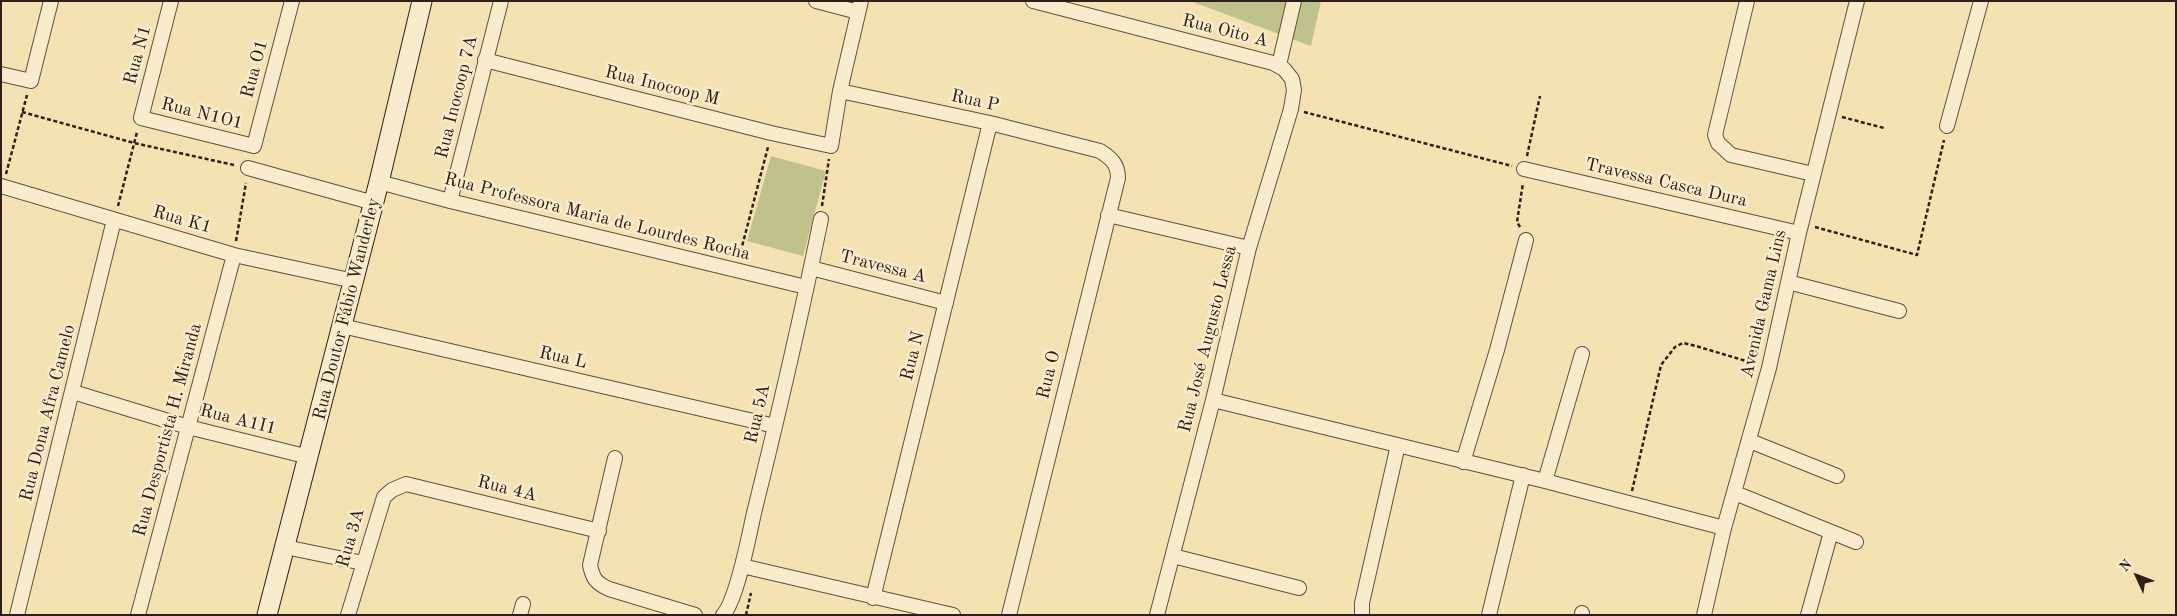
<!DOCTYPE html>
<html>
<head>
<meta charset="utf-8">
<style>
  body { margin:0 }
  #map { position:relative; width:2177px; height:616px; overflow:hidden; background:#f5e2b2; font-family:"Old Standard TT",serif }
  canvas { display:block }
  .frame { position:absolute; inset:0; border:2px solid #2e2018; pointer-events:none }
  .north { position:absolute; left:2112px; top:551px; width:50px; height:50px; -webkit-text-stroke:4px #f8eccd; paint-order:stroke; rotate:313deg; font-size:14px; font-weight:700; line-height:20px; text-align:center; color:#2e2018 }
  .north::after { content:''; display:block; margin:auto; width:18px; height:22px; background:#2e2018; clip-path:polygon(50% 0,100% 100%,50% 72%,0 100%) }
</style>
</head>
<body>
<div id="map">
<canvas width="2177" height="616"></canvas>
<div class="frame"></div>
<div class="north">N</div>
</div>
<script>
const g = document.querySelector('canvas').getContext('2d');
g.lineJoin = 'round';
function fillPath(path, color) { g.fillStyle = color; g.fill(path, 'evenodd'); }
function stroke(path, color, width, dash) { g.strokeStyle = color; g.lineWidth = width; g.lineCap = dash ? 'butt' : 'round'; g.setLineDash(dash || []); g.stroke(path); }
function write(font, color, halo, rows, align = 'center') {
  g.font = font + ' "Old Standard TT",serif'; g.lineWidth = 5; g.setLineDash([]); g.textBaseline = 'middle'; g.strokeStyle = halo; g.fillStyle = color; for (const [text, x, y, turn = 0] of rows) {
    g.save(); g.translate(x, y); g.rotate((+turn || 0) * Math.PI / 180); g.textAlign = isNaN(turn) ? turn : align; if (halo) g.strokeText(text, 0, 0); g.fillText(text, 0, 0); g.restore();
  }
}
fillPath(new Path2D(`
  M1190 1H1321L1311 46Z
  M771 156 826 171 803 256 747 241Z`), '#bfc28a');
const street = new Path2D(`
  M171 1 141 118 254 146 292 1
  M816 1 858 12
  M1033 1 1273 63 1284 69 1292 79 1294 90 1291 109 1249 248 1213 400 1157 615
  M1747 1 1715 135 1718 143 1731 155 1813 174
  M485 60 771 133 831 146 840 91 861 1
  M1279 65 1294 1
  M1 74 31 81 51 1
  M840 91 990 123 1100 151C1111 158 1118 164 1118 178L1009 615
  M1947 126 1981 1
  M248 168 374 203
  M1524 169 1799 233
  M379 182 450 201 806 287
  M1 186 234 255 354 281
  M450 201 501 1
  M1108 215 1249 248
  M811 268 946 303
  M1788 282 1899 311
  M342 326 775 426
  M73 392 188 427 309 457
  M1213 400 1545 481 1724 528
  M1750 441 1837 476
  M615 458 590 565C593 579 596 583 609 589L695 615
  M1463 462 1497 350 1526 240
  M1545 481 1582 354
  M1735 493 1856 542
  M285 547 363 563
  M1173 556 1299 588
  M742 566 953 615
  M873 598 990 123
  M17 615 114 220
  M138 615 234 255
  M348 615 384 497 392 490 406 484 599 531
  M520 615 523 604
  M723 615C737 600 749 535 754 513 778 416 801 317 821 219
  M1362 615V603L1398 445
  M1489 615 1523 475
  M1582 615V613
  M1704 615 1724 528 1769 368 1799 233 1857 1
  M1808 615 1831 532`);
const secondary = new Path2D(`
  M267 615 379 182 422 1`);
stroke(street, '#60503e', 16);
stroke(secondary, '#2e2018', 21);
stroke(new Path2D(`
  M22 112 134 143 234 165
  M1304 112 1512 166
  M1842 117 1884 128
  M1527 156 1540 96
  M6 174 27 95
  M118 206 137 132
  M822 206 829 159
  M1520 227 1517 222 1523 183
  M1815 227 1917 255 1944 140
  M236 241 246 183
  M739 258 768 147
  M1632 491 1661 365 1675 347 1683 343 1696 346 1756 364
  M746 615 751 593`), '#2e2018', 2.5, [4, 2.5]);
stroke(street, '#f8eccd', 14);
stroke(secondary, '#f8eccd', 19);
write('18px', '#2e2018', '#f8eccd', [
  ["Rua Oito A",1225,31,14],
  ["Rua N1",138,55,-75],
  ["Rua O1",255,69,-75],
  ["Rua Inocoop M",662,86,14],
  ["Rua Inocoop 7A",457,97,-76],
  ["Rua P",975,101,12],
  ["Rua N1O1",202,114,14],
  ["Travessa Casca Dura",1666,183,13],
  ["Rua Professora Maria de Lourdes Rocha",597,217,14],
  ["Rua K1",182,220,16],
  ["Travessa A",883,267,14],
  ["Avenida Gama Lins",1764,304,-77],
  ["Rua Doutor Fábio Wanderley",347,309,-76],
  ["Rua José Augusto Lessa",1208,339,-76],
  ["Rua N",913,356,-76],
  ["Rua L",563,358,13],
  ["Rua O",1049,375,-76],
  ["Rua Dona Afra Camelo",48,413,-76],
  ["Rua 5A",758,414,-77],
  ["Rua A1I1",238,420,14],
  ["Rua Desportista H. Miranda",168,430,-75],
  ["Rua 4A",507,489,14],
  ["Rua 3A",351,538,-74]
]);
</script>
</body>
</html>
